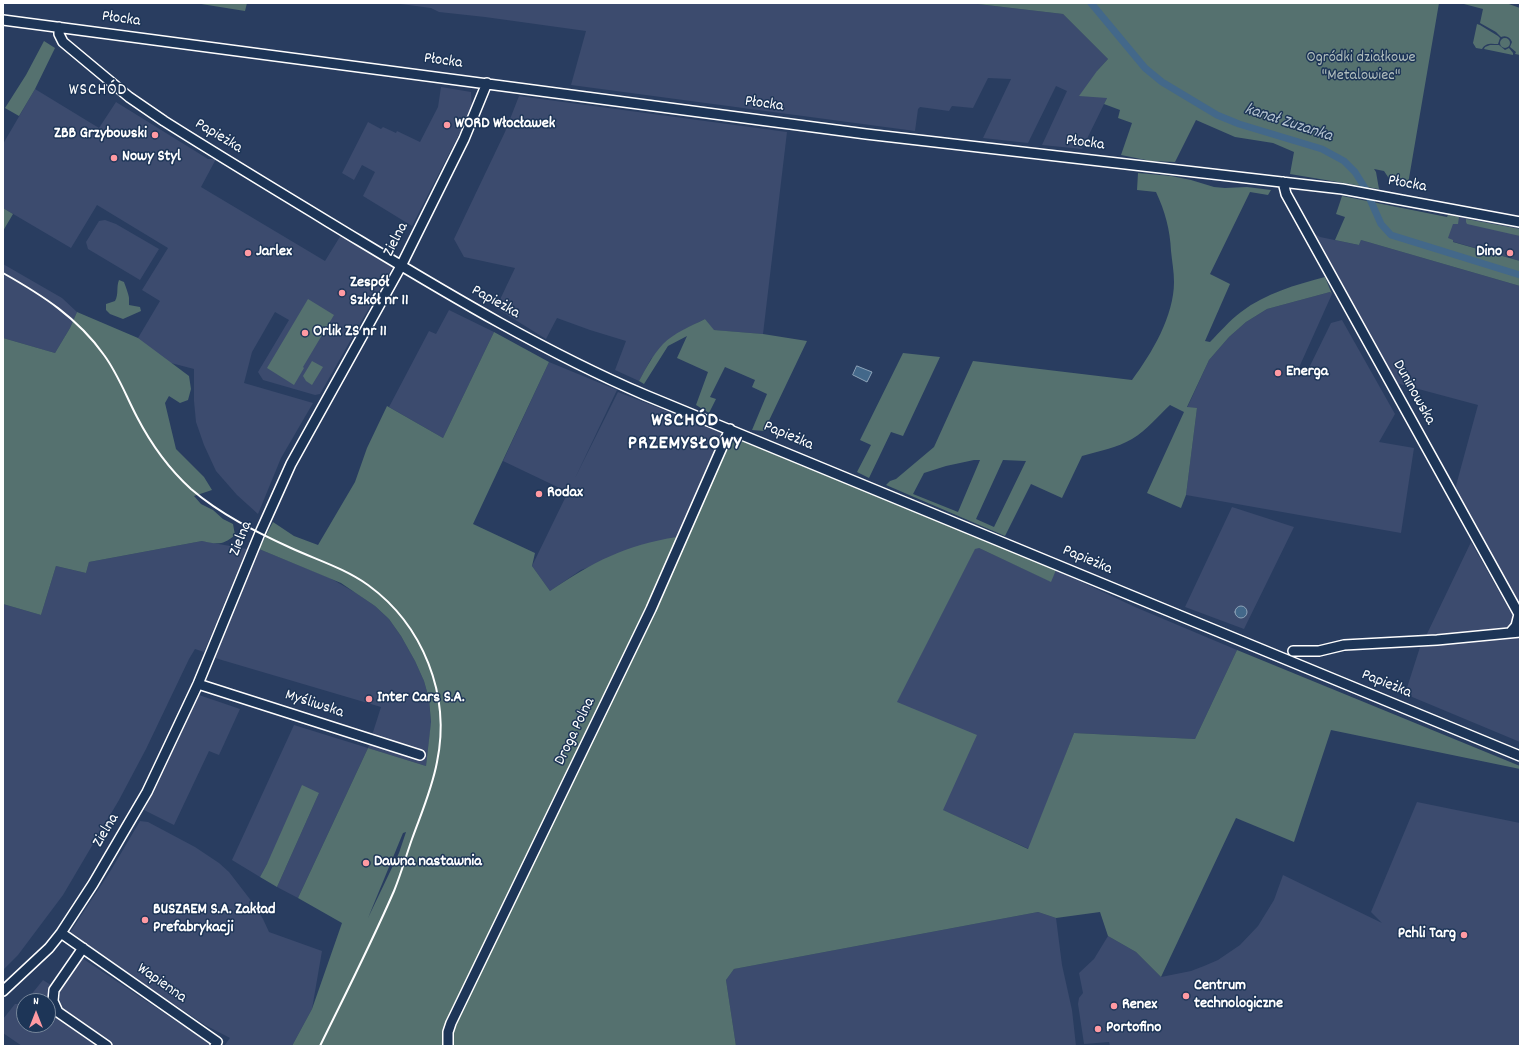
<!DOCTYPE html>
<html>
<head>
<meta charset="utf-8">
<style>
  body { margin:0 }
  #map { position:relative; width:1523px; height:1049px; overflow:hidden; background:#293d60; font-family:Dekko,sans-serif }
  canvas { display:block }
  .frame { position:absolute; inset:0; border:4px solid #fff; pointer-events:none }
  .north { position:absolute; left:16px; top:993px; width:40px; height:40px; box-sizing:border-box; background:#1d3557; border:1px solid #77869a; border-radius:50%; rotate:0deg; font-size:11px; font-weight:700; line-height:16px; text-align:center; color:#fff }
  .north::after { content:''; display:block; margin:auto; width:14px; height:18px; background:#ff9aa2; clip-path:polygon(50% 0,100% 100%,50% 72%,0 100%) }
</style>
</head>
<body>
<div id="map">
<canvas width="1523" height="1049"></canvas>
<div class="frame"></div>
<div class="north">N</div>
</div>
<script>
const g = document.querySelector('canvas').getContext('2d');
g.lineJoin = 'round';
function fillPath(path, color) { g.fillStyle = color; g.fill(path, 'evenodd'); }
function stroke(path, color, width, dash) { g.strokeStyle = color; g.lineWidth = width; g.lineCap = dash ? 'butt' : 'round'; g.setLineDash(dash || []); g.stroke(path); }
function write(font, color, halo, rows, align = 'center') {
  g.font = font + ' Dekko,sans-serif'; g.lineWidth = 3; g.setLineDash([]); g.textBaseline = 'middle'; g.strokeStyle = halo; g.fillStyle = color; for (const [text, x, y, turn = 0] of rows) {
    g.save(); g.translate(x, y); g.rotate((+turn || 0) * Math.PI / 180); g.textAlign = isNaN(turn) ? turn : align; if (halo) g.strokeText(text, 0, 0); g.fillText(text, 0, 0); g.restore();
  }
}
fillPath(new Path2D(`
  M393 3H969L1063 14 1108 59 1097 71 1107 98 1082 149 1042 145 1067 91 1056 86 1028 143 983 138 1011 79 988 78 973 108 952 106 949 111 920 107 918 109 915 131 571 85 586 31 485 17 439 12 431 8Z
  M441 87 471 92 472 109 412 226 363 196 375 172 362 165 354 180 342 173 368 122 381 129 383 127 396 133 397 131 420 142 438 107Z
  M35 89 99 128 116 102 208 159H216L201 187 325 261 341 235 393 266 320 394 315 395 263 380 258 372 289 320 275 312 252 352 244 383 313 403 281 458 258 514 237 495 216 471 204 445 196 422 194 401V369L144 356 138 338 160 301 142 290 168 248 97 205 71 248 3 208V144Z
  M519 96 787 132 763 334 713 330 705 319 685 329 651 359 639 381 615 370 626 341 590 330 557 318 546 339 496 308 515 268 464 257 454 239 505 132Z
  M1448 215 1520 228V261L1444 239Z
  M105 220 116 224 159 249 140 280 88 249 86 242 99 221Z
  M1312 232 1320 237 1359 245 1361 240 1520 286V609L1454 493 1478 405 1396 383Z
  M3 264 62 298 77 312 70 328 55 353 3 338Z
  M1330 292 1332 294 1297 372 1305 376 1331 323 1342 320 1395 414 1379 442 1414 448 1401 533 1186 495 1197 408H1187L1209 360 1229 337 1246 322 1267 309Z
  M449 310 494 332 443 438 389 407 429 331 436 334Z
  M549 362 617 390 575 478 618 392 723 433 677 538 668 539 581 570 550 591 532 566 568 492 503 461Z
  M1232 507 1294 527 1244 629 1185 607Z
  M202 541 247 549 204 652 195 649 189 659 146 749 119 800 63 895 18 955 3 970V604L41 615 56 566 86 573 89 562Z
  M1471 542 1514 618 1509 628 1426 636Z
  M975 548H979L1050 581 1056 570 1135 607 1237 650 1195 739 1074 733 1029 849 942 810 896 703Z
  M259 549 330 578 356 593 375 606 389 619 401 636 415 661 424 681 429 699 431 724 426 766 368 748 298 898 277 887 319 793 267 864 260 877 232 860 294 725 368 748 381 707 215 658Z
  M1520 636V742L1405 694 1421 644Z
  M199 695 240 709 219 755 209 751 174 825 144 810Z
  M1417 802 1520 823V1046H1110L1109 1042 1084 1044 1078 1004 1079 998 1083 993 1079 973 1094 959 1108 936 1136 952 1161 977 1191 971 1204 966 1218 960 1240 945 1258 926 1274 900 1283 875 1382 923 1371 912Z
  M140 821 148 822 195 847 219 863 229 872 256 907 263 919 269 932 322 951 312 1009 292 1046H224L230 1038 205 1025 69 934 111 870Z
  M1038 912 1056 918 1062 965 1072 1010 1076 1046H736L726 980 734 969Z
  M82 958 212 1045V1046H112L65 1013 60 1001V990Z
  M43 980 54 987 52 1009 105 1046H22L3 1033V1019L15 1004H24V1025H48V1001H26Z`), '#3c4b6e');
fillPath(new Path2D(`
  M195 3H247L245 11Z
  M969 3H1439L1408 184 1390 180 1384 171 1374 169 1376 172 1379 189 1290 174 1294 152 1273 143 1235 137 1196 120 1175 162 1151 161 1121 155 1132 123 1118 118 1120 110 1104 104 1107 98 1079 96 1097 71 1108 59 1063 14Z
  M1460 3H1506L1520 8V55L1515 54 1516 52 1510 47 1512 42C1510 37 1506 35 1501 37L1496 32 1480 23 1483 9Z
  M1477 24 1480 25 1498 36 1500 38 1498 44C1492 44 1486 42 1482 49L1476 48 1473 43Z
  M1500 43a5 5 0 1 1 10 0a5 5 0 1 1-10 0Z
  M44 41 55 48 35 89 19 116 5 108 26 75Z
  M1490 45H1499L1505 50 1509 48 1513 53V55L1484 49 1485 47Z
  M1138 173 1171 176 1191 180 1214 187 1225 188 1247 187 1271 190 1268 195 1250 192 1210 274 1230 284 1205 341 1210 342C1220 332 1229 321 1241 312 1266 293 1295 285 1325 277L1332 294 1330 292 1267 309 1246 322 1229 337 1209 360 1187 407 1197 408 1186 495 1181 508 1147 493 1184 412 1170 405C1158 416 1147 430 1132 439 1117 448 1099 451 1082 456L1062 498 1031 484 1005 536 886 485 890 481 896 479 934 447 973 361 1132 380C1152 353 1174 316 1174 282 1174 272 1172 261 1171 251 1170 230 1165 211 1156 192L1137 190ZM974 460H980L958 512 913 494 924 473 946 466ZM1003 460 1026 461 994 527 976 519Z
  M1342 196 1447 217 1448 215 1459 217 1458 224H1453L1448 238 1453 240V242L1520 261V286L1361 240 1359 245 1335 240 1345 217 1336 214Z
  M3 208 13 214 3 231Z
  M1466 219 1520 229V236L1467 224 1466 222Z
  M119 280 124 282C125 285 129 295 129 298 129 301 129 303 129 305L140 307 141 311 123 319 110 314 106 310V304L115 301C119 294 116 287 119 280Z
  M308 299 334 315 303 367 304 368 294 385 267 368Z
  M77 312 138 338 189 376 191 389 188 400 180 403 169 396 165 403 176 449 204 477 212 490 194 496 201 504 213 510 223 519 233 524 235 535C222 546 217 544 202 541L89 562 86 573 56 566 41 615 3 604V338L55 353 70 328Z
  M705 319 714 330 763 334 807 341 764 431 752 430 767 394 752 387 755 380 725 367 710 397 716 399 709 413 696 405 708 372 677 358 687 336 668 346 644 384 639 381C646 368 653 355 663 344 674 333 691 326 705 319Z
  M494 332 549 362 473 524 535 553 532 566 550 591C593 562 625 545 677 537L723 433 1056 570 1051 582 979 548 975 549 897 702 977 735 943 810 1028 849 1074 733 1195 739 1237 650 1520 766V769L1331 730 1294 842 1236 818 1161 977 1136 952 1108 936 1100 912 1056 918 1038 912 734 969 726 980 736 1046H292L312 1009 342 923 298 898 368 748 426 766 431 722 429 699 424 681 415 661 401 636 389 619 375 606 341 583 259 549 273 522 294 536 318 545 355 482 367 448 387 406 443 438ZM406 832 399 853 368 918 403 833Z
  M903 353 940 357 903 436 891 432 869 478 857 472 871 445 860 440Z
  M312 361 323 367 312 385 306 381 303 376Z
  M302 785 319 793 277 887 260 877 267 864Z`), '#55716f');
const water = new Path2D(`
  M857 366 872 372 867 382 853 375Z
  M1235 612a6 6 0 1 1 12 0a6 6 0 1 1-12 0Z`);
fillPath(water, '#43688a');
stroke(water, '#8ea4b9', 1);
stroke(new Path2D(`
  M1091 3 1145 68 1162 82 1217 115 1239 124 1322 149 1344 161 1355 172 1365 188 1381 224 1391 235 1520 275`), '#43688a', 7);
const minor = new Path2D(`
  M3 20 866 134 1342 189 1520 222
  M59 27V34L63 42 129 97 164 121C229 162 294 201 360 241 453 297 545 352 645 395L1520 756
  M1283 182 1286 194 1520 616
  M1510 633 1516 626 1519 614
  M1293 651H1319L1344 645 1437 640 1520 632
  M198 684 420 755
  M61 933 217 1042 215 1046
  M83 948 54 990 53 1001 58 1012 107 1046
  M3 991 49 948 61 933 93 884 147 792 198 684 260 533 291 464 401 266 464 139 487 83
  M448 1046V1032L451 1023 651 609 730 429`);
stroke(minor, '#fff', 12);
stroke(minor, '#1d3557', 9);
stroke(new Path2D(`
  M3 273C42 295 78 318 104 355 118 374 126 396 137 417 151 444 169 469 191 489 220 514 256 532 291 548 317 560 344 568 368 585 423 625 451 695 437 762 432 789 421 814 412 839 406 856 401 874 394 891 371 944 345 995 320 1046`), '#fff', 2);
for (const [x, y, r, color] of [
  [447,125,4,"#ff9aa2"],
  [155,135,4,"#ff9aa2"],
  [114,158,4,"#ff9aa2"],
  [248,253,4,"#ff9aa2"],
  [1510,253,4,"#ff9aa2"],
  [342,293,4,"#ff9aa2"],
  [305,333,4,"#ff9aa2"],
  [1278,373,4,"#ff9aa2"],
  [539,494,4,"#ff9aa2"],
  [369,699,4,"#ff9aa2"],
  [366,863,4,"#ff9aa2"],
  [145,920,4,"#ff9aa2"],
  [1464,935,4,"#ff9aa2"],
  [1186,996,4,"#ff9aa2"],
  [1114,1006,4,"#ff9aa2"],
  [1098,1029,4,"#ff9aa2"]
]) { const dot = new Path2D(); dot.arc(x, y, r, 0, 2 * Math.PI); g.fillStyle = color; g.fill(dot); stroke(dot, '#1d3557', 1.5); }
write('16px', '#fff', '#1d3557', [
  ["Płocka",121,20,8],
  ["Płocka",443,62,8],
  ["Płocka",764,105,8],
  ["Papieżka",218,137,31],
  ["Płocka",1085,144,7],
  ["Płocka",1407,185,10],
  ["Zielna",397,240,-63],
  ["Papieżka",495,303,29],
  ["Duninowska",1413,393,61],
  ["Papieżka",788,437,23],
  ["Zielna",242,539,-68],
  ["Papieżka",1087,561,23],
  ["Papieżka",1386,685,22],
  ["Myśliwska",314,705,18],
  ["Droga Polna",576,732,-64],
  ["Zielna",107,831,-59],
  ["Wapienna",161,984,35]
]);
write('16px', '#b2bfbe', '#1d3557', [
  ["Ogródki działkowe",1361,59],
  ["\"Metalowiec\"",1361,77]
]);
write('bold 16px', '#fff', '#1d3557', [
  ["WORD Włocławek",455,125],
  ["ZBB Grzybowski",147,135,"right"],
  ["Nowy Styl",122,158],
  ["Jarlex",256,253],
  ["Dino",1502,253,"right"],
  ["Zespół",350,284],
  ["Szkół nr 11",350,302],
  ["Orlik ZS nr 11",313,333],
  ["Energa",1286,373],
  ["Rodax",547,494],
  ["Inter Cars S.A.",377,699],
  ["Dawna nastawnia",374,863],
  ["BUSZREM S.A. Zakład",153,911],
  ["Prefabrykacji",153,929],
  ["Pchli Targ",1456,935,"right"],
  ["Centrum",1194,987],
  ["technologiczne",1194,1005],
  ["Renex",1122,1006],
  ["Portofino",1106,1029]
], 'left');
g.letterSpacing = '1px';
write('17px', '#fff', '#1d3557', [
  ["WSCHÓD",98,92]
]);
g.letterSpacing = '0px';
write('italic 17px', '#b4c3d0', '#1d3557', [
  ["kanał Zuzanka",1288,124,18]
]);
g.letterSpacing = '1px';
write('bold 20px', '#fff', '#1d3557', [
  ["WSCHÓD",685,422],
  ["PRZEMYSŁOWY",685,445]
]);
g.letterSpacing = '0px';
</script>
</body>
</html>
